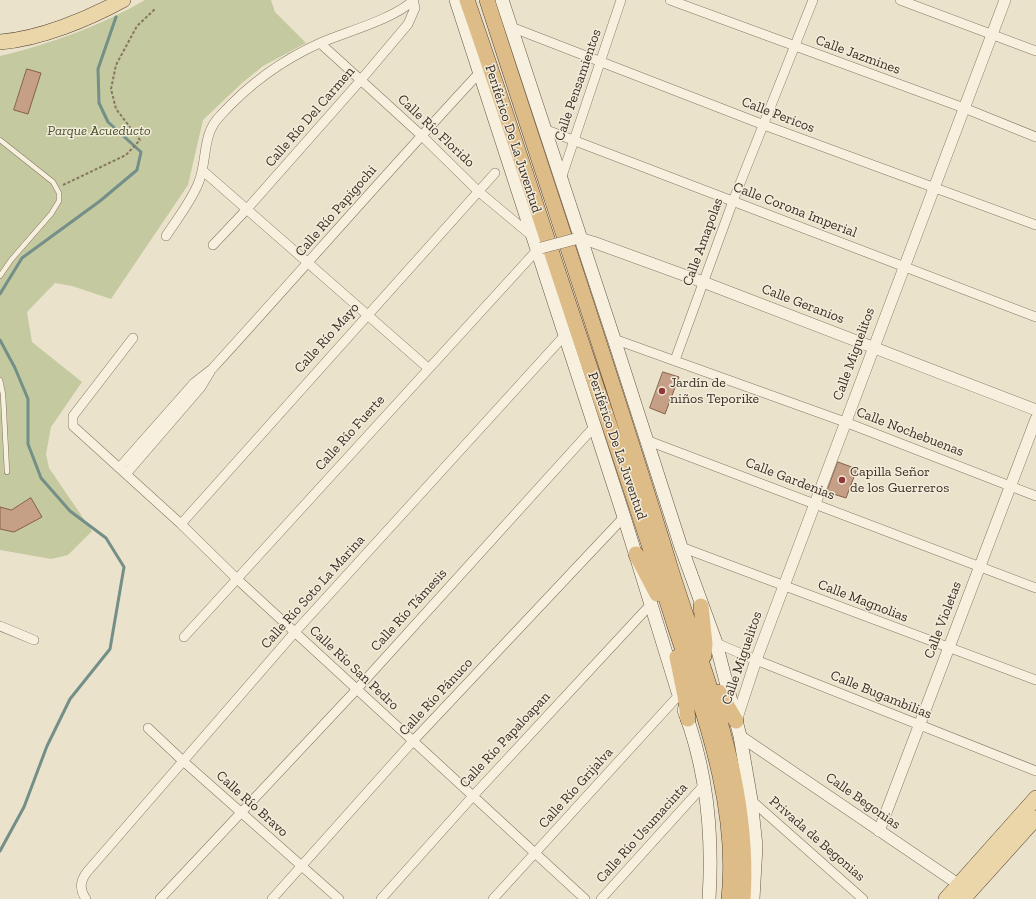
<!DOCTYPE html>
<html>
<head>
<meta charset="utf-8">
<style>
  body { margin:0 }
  canvas { display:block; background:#ebe2cc }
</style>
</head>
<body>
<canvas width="1036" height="899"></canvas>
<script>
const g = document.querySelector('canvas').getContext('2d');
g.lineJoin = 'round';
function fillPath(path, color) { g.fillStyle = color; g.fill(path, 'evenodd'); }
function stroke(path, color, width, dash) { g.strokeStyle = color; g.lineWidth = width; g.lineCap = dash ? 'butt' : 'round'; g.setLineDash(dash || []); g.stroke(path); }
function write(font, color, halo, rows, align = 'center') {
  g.font = font + ' "Zilla Slab",serif'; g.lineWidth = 3; g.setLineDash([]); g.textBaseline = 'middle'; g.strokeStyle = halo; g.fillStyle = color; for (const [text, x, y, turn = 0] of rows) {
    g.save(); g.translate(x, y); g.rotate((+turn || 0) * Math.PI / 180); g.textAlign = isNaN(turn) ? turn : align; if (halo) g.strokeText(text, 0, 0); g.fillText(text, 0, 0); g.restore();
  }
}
fillPath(new Path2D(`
  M145 0H271L275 12 306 43 263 66 242 83 203 120 188 185 111 299 72 286 55 283 27 312 32 342 82 382 51 427 46 454 49 468 92 531 68 555 51 559 0 550V56C51 44 100 26 145 0Z`), '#c4c9a0');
stroke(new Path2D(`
  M0 294 22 258 100 201 137 170 141 152 108 122 99 103 98 69 116 17
  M0 340 15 368 28 399V444L41 478 70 511 106 538 124 567 110 649 70 699 47 746 24 807 0 851`), '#738f88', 3);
const building = new Path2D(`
  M27 69 41 73 28 114 14 110Z
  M663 372 679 377 665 414 650 408Z
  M838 462 857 469 846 498 827 492Z
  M31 498 42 517 14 532 0 529V507L11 510Z`);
fillPath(building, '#c6a086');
stroke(building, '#846149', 1);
const service = new Path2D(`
  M0 140 53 182 59 193V201L51 214 11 260 0 276
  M0 380 3 394 7 472`);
const minor = new Path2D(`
  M670 0 964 108 1036 137
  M900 0 1036 51
  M511 27 764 125 1036 225
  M320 43 421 135 478 191 532 236
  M544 129 1036 317
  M202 170 428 368
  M561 179 621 0
  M166 236C177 219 190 203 198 184 208 162 201 135 220 116 248 85 282 60 320 43 348 31 392 20 414 0
  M213 245 247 209 360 81 408 24 415 8 413 0
  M133 338 73 416V426L181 524 237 579 585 899
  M614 339 845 422 1036 496
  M675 360 733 201 813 0
  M646 440 1036 588
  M119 468 194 383 212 369C302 270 390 169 481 71
  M126 474 201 387 210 372
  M181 524 495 173
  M681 547 1036 680
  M0 626 34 640
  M184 637 538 249
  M716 643 756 660 1036 771
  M148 728 183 761 339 899
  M751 800 863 899
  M86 899C79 889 80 881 87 872L295 632 565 335
  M160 899 357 689 594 427
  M272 899 413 741 624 517
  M381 899 473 796 652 603
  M493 899 679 695
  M601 899 704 785`);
const tertiary = new Path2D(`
  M575 239 579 238 593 242 703 282 1036 410
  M736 721 756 660 1005 0
  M740 736 964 888
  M879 831 1036 419`);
const secondary = new Path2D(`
  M456 0 624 517 678 692
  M502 0 614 339 681 547 716 643 740 736 751 800 756 846 753 899
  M684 710C707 770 713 836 709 899`);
const primary = new Path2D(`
  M0 42C40 39 88 19 123 0
  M946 899 1036 798
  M963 899 1036 818`);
const trunk = new Path2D(`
  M467 0C515 137 558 275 605 412 629 482 652 553 674 623 703 712 739 804 729 899
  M487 0C548 190 613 379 671 570 705 678 751 783 743 899
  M636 554 657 594
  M701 606 705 644 704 656
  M677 657 685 696 688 719
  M719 692 736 721`);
stroke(service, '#877661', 5.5);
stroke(minor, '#877661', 10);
stroke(tertiary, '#877661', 12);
stroke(secondary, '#695744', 14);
stroke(primary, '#564435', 16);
stroke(trunk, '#564435', 16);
stroke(new Path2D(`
  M63 185 126 155 140 140 116 109 111 89 116 65 137 26 155 9`), '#877661', 2, [3, 2]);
stroke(service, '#f7f0df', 4.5);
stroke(minor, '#f7f0df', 9);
stroke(tertiary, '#f7f0df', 11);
stroke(secondary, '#f7f0df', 13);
stroke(primary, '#ead6a9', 15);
stroke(trunk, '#debc88', 15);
const tertiaryBridge = new Path2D(`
  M541 248 575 239`);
stroke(tertiaryBridge, '#877661', 12, []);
stroke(tertiaryBridge, '#f7f0df', 11);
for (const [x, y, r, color] of [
  [662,391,4,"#913737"],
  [842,480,4,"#913737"]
]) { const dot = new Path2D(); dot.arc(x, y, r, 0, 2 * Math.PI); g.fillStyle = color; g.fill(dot); stroke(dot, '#f3ecdb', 1.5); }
write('14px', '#3a2e23', '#f3ecdb', [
  ["Calle Jazmines",858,55,20],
  ["Calle Pensamientos",578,85,-71],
  ["Calle Pericos",778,115,21],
  ["Calle Río Del Carmen",310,117,-49],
  ["Calle Río Florido",436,131,43],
  ["Periférico De La Juventud",513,139,72],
  ["Calle Corona Imperial",795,210,21],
  ["Calle Río Papigochi",336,211,-49],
  ["Calle Amapolas",703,242,-70],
  ["Calle Geranios",803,304,21],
  ["Calle Río Mayo",327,338,-48],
  ["Calle Miguelitos",854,354,-70],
  ["Calle Nochebuenas",910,432,21],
  ["Calle Río Fuerte",350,433,-48],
  ["Periférico De La Juventud",617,446,71],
  ["Calle Gardenias",790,479,21],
  ["Calle Río Soto La Marina",313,592,-48],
  ["Calle Magnolias",863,601,21],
  ["Calle Río Támesis",409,610,-48],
  ["Calle Violetas",943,620,-69],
  ["Calle Miguelitos",742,658,-71],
  ["Calle Río San Pedro",354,668,43],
  ["Calle Bugambilias",881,695,22],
  ["Calle Río Pánuco",436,697,-47],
  ["Calle Río Papaloapan",505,740,-47],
  ["Calle Río Grijalva",576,788,-48],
  ["Calle Begonias",863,801,35],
  ["Calle Río Bravo",252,804,42],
  ["Calle Río Usumacinta",642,833,-48],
  ["Privada de Begonias",817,839,41]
]);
write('italic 14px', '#4a542c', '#f3ecdb', [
  ["Parque Acueducto",99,131]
]);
write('14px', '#3a2e23', '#f3ecdb', [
  ["Jardín de",670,383],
  ["niños Teporike",670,399],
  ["Capilla Señor",850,472],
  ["de los Guerreros",850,488]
], 'left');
</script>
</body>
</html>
